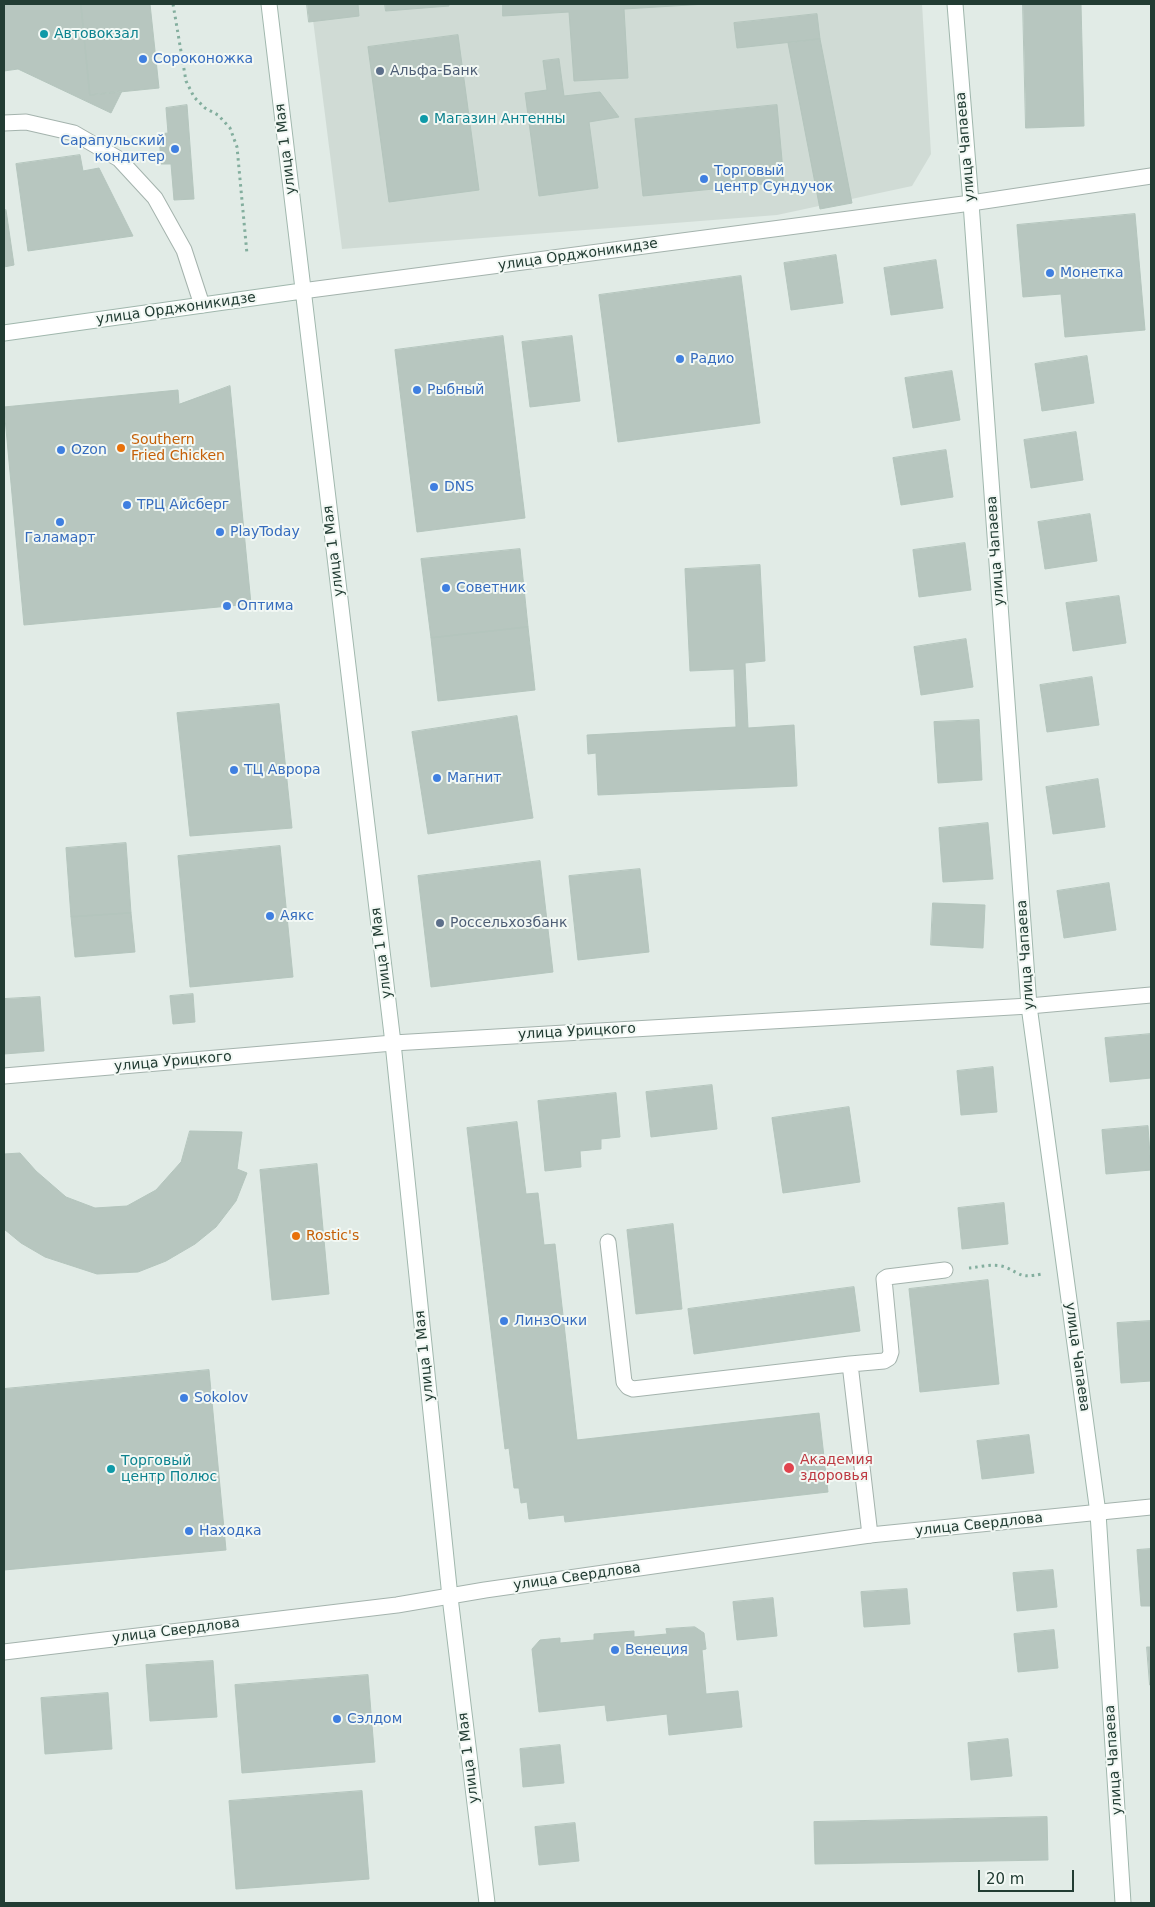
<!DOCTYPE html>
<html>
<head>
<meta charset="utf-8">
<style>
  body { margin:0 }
  #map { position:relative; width:1155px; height:1907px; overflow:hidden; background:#e1ebe6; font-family:"DejaVu Sans",sans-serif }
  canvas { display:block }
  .frame { position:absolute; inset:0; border:5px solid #223c33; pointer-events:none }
  .scale { position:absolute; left:978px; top:1870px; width:96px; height:22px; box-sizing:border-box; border:2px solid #223c33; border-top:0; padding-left:6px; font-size:15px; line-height:18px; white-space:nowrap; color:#223c33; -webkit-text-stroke:4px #f2f8f4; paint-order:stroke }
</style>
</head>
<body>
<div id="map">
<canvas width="1155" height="1907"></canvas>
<div class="frame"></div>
<div class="scale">20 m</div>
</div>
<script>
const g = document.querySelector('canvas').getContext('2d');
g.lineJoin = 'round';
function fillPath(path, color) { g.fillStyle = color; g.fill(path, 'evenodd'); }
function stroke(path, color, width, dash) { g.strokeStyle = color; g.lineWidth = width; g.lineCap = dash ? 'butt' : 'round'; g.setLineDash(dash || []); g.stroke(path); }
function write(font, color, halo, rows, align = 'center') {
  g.font = font + ' "DejaVu Sans",sans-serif'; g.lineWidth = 4; g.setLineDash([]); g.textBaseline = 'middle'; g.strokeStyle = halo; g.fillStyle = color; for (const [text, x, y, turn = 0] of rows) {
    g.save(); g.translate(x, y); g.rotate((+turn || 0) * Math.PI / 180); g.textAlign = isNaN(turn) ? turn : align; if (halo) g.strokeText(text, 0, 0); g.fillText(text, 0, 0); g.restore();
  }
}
fillPath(new Path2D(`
  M311 4H922L931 154 912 186 777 215 342 249Z`), '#d0dbd5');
const building = new Path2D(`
  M4 4H81L90 95 122 91 111 113 18 69 4 71Z
  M81 4H150L159 88 90 95Z
  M307 4H358L359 16 309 22Z
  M385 4H449V6L386 11Z
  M503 4H706L624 9 628 78 574 81 569 12 503 16Z
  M1023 4H1081L1084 126 1026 128Z
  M817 14 820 39 737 48 734 23Z
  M458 35 479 190 389 202 368 47Z
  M820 39 852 203 820 209 788 43Z
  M559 59 564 96 600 92 619 117 589 122 598 188 539 196 525 93 547 90 543 61Z
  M187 105 194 199 174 200 171 164H161L159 134 168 133 166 108Z
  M777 105 784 182 643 196 635 119Z
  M80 155 83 171 99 168 133 236 28 251 16 164Z
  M6 210 14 265 4 267V211Z
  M1135 214 1145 330 1065 337 1061 294 1023 297 1017 225Z
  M836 255 843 303 791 310 784 263Z
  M936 260 943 308 891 315 884 268Z
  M741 276 760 423 618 442 599 295Z
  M503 336 525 518 417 532 395 350Z
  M572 336 580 401 530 407 522 342Z
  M1087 356 1094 403 1042 411 1035 364Z
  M952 371 960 420 913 428 905 378Z
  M230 386 251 604 24 625 4 407 178 390 179 404Z
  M1076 432 1083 480 1031 488 1024 440Z
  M946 450 953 497 901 505 893 458Z
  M1090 514 1097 561 1045 569 1038 522Z
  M965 543 971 590 919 597 913 550Z
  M520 549 528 627 431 638 421 559Z
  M760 565 765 661 745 663 748 728 794 725 797 786 598 795 596 753 588 754 587 735 736 727 734 669 690 671 685 569Z
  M1119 596 1126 643 1073 651 1066 603Z
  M528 627 535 690 438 701 431 638Z
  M966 639 973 687 921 695 914 647Z
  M1092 677 1099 725 1047 732 1040 685Z
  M279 704 292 828 190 836 177 713Z
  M517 716 533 818 428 834 412 732Z
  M979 720 982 780 938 783 934 722Z
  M1098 779 1105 827 1053 834 1046 787Z
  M988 823 993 879 943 882 939 828Z
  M126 843 131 913 71 917 66 848Z
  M280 846 293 977 190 987 178 856Z
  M540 861 553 972 431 987 418 876Z
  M640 869 649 952 578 960 569 876Z
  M1109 883 1116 930 1064 938 1057 891Z
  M933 903 985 905 983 948 931 945Z
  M131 913 135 952 75 957 71 917Z
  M193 994 195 1022 173 1024 170 996Z
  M40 997 44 1051 4 1054V999Z
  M1151 1034V1078L1110 1082 1105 1038Z
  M993 1067 997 1112 961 1115 957 1071Z
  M712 1085 717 1129 651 1137 646 1092Z
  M616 1093 620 1137 601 1139V1149L580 1151 581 1167 545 1171 538 1101Z
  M849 1107 860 1182 783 1193 772 1118Z
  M517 1122 526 1194 538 1193 544 1245 555 1244 577 1440 819 1413 828 1492 565 1522 564 1515 529 1519 527 1502 521 1503 519 1488H514L509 1448 505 1449 467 1128Z
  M1148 1126 1151 1170 1106 1174 1102 1130Z
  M190 1131 242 1132 237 1169 247 1173 236 1201 216 1227 195 1244 166 1261 138 1272 97 1274 45 1257 21 1243 4 1229V1154L20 1153 36 1171 66 1197 95 1208 127 1206 156 1190 181 1162Z
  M317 1164 329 1294 272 1300 260 1170Z
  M1004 1203 1008 1244 962 1249 958 1208Z
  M673 1224 682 1309 636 1314 627 1230Z
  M988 1280 999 1384 920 1392 909 1289Z
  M854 1287 860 1331 694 1354 688 1309Z
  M1151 1321V1381L1121 1383 1117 1323Z
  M209 1370 226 1550 4 1570V1389Z
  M1029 1435 1034 1473 982 1479 977 1441Z
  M1151 1549V1606H1141L1137 1550Z
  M1053 1570 1057 1607 1017 1611 1013 1573Z
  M907 1589 910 1624 864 1627 861 1592Z
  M773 1598 777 1636 737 1640 733 1602Z
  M695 1627 704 1633 706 1649 702 1650 706 1694 738 1691 742 1727 669 1735 667 1714 607 1721 605 1705 539 1712 532 1649 540 1640 560 1638V1643L594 1640V1634L634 1631V1637L667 1634 666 1629Z
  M1054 1630 1058 1668 1018 1672 1014 1634Z
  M1147 1647H1151V1685H1150Z
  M213 1661 217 1717 150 1721 146 1665Z
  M368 1675 375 1762 242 1773 235 1685Z
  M108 1693 112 1749 45 1754 41 1698Z
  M1008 1739 1012 1776 971 1780 968 1743Z
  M560 1745 564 1783 523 1787 520 1749Z
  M362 1791 369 1879 236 1889 229 1801Z
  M1047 1817 1048 1860 815 1864 814 1822Z
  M575 1823 579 1861 539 1865 535 1827Z`);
fillPath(building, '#b7c6bf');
stroke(building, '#b4c5bd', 1);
const lane = new Path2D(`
  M4 123 26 122 74 133 119 159 155 198 184 250 202 305
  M608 1242 624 1382 628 1387 633 1389 850 1364 870 1535
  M850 1364 884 1361 889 1358 891 1352 884 1279 887 1277 945 1270`);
const street = new Path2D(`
  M302 291 971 203 1151 176
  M4 1076 393 1043 1029 1006 1151 995
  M4 1652 397 1605 485 1590 870 1535 1151 1507`);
const secondary = new Path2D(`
  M269 4 393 1043 450 1597 487 1903
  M955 4 971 203 1029 1006 1098 1513 1123 1903
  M4 333 302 291`);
stroke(lane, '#a4b3ad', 17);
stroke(street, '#a4b3ad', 17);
stroke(secondary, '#a0b7ad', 17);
stroke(new Path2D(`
  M173 4 186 81 194 97 205 108 218 115 230 128 237 147 247 254
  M969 1268C980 1267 994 1263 1005 1267 1023 1275 1020 1278 1042 1274`), '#83ae9e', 3, [2.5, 4]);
stroke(lane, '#fff', 15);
stroke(street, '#fff', 15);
stroke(secondary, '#fff', 15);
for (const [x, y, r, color] of [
  [44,34,5,"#0f9aa8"],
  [143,59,5,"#3f7fe0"],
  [380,71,5,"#5c6f8a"],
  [424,119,5,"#0f9aa8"],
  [175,149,5,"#3f7fe0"],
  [704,179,5,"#3f7fe0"],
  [1050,273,5,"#3f7fe0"],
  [680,359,5,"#3f7fe0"],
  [417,390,5,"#3f7fe0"],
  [121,448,5,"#e8710a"],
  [61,450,5,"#3f7fe0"],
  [434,487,5,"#3f7fe0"],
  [127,505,5,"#3f7fe0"],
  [60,522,5,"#3f7fe0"],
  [220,532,5,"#3f7fe0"],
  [446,588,5,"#3f7fe0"],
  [227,606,5,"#3f7fe0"],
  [234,770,5,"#3f7fe0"],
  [437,778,5,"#3f7fe0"],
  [270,916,5,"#3f7fe0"],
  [440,923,5,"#5c6f8a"],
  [296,1236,5,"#e8710a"],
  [504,1321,5,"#3f7fe0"],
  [184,1398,5,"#3f7fe0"],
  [789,1468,6,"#e0444e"],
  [111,1469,5,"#0f9aa8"],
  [189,1531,5,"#3f7fe0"],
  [615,1650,5,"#3f7fe0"],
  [337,1719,5,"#3f7fe0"]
]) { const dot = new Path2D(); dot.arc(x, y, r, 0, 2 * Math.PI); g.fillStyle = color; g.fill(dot); stroke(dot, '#f2f8f4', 2); }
write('14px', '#0d838f', '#f2f8f4', [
  ["Автовокзал",54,34],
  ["Магазин Антенны",434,119],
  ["Торговый",121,1461],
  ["центр Полюс",121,1477]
], 'left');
write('14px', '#366cbe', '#f2f8f4', [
  ["Сороконожка",153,59],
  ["Сарапульский",165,141,"right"],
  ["кондитер",165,157,"right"],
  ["Торговый",714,171],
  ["центр Сундучок",714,187],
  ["Монетка",1060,273],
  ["Радио",690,359],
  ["Рыбный",427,390],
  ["Ozon",71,450],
  ["DNS",444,487],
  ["ТРЦ Айсберг",137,505],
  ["PlayToday",230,532],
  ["Галамарт",60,538,"center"],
  ["Советник",456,588],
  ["Оптима",237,606],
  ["ТЦ Аврора",244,770],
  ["Магнит",447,778],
  ["Аякс",280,916],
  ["ЛинзОчки",514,1321],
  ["Sokolov",194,1398],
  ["Находка",199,1531],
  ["Венеция",625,1650],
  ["Сэлдом",347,1719]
], 'left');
write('14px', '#4e5e75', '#f2f8f4', [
  ["Альфа-Банк",390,71],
  ["Россельхозбанк",450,923]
], 'left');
write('14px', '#223c33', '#f2f8f4', [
  ["улица Чапаева",966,147,-95],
  ["улица 1 Мая",286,149,-97],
  ["улица Орджоникидзе",578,255,-8],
  ["улица Орджоникидзе",176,309,-8],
  ["улица 1 Мая",334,551,-97],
  ["улица Чапаева",996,551,-94],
  ["улица 1 Мая",382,953,-97],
  ["улица Чапаева",1026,955,-94],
  ["улица Урицкого",577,1032,-3],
  ["улица Урицкого",173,1062,-5],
  ["улица 1 Мая",425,1356,-96],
  ["улица Чапаева",1077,1357,82],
  ["улица Свердлова",979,1525,-6],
  ["улица Свердлова",577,1577,-8],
  ["улица Свердлова",176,1631,-7],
  ["улица 1 Мая",469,1758,-97],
  ["улица Чапаева",1114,1760,-94]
]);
write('14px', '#c56008', '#f2f8f4', [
  ["Southern",131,440],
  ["Fried Chicken",131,456],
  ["Rostic's",306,1236]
], 'left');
write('14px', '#be3a42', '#f2f8f4', [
  ["Академия",800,1460],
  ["здоровья",800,1476]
], 'left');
</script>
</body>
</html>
